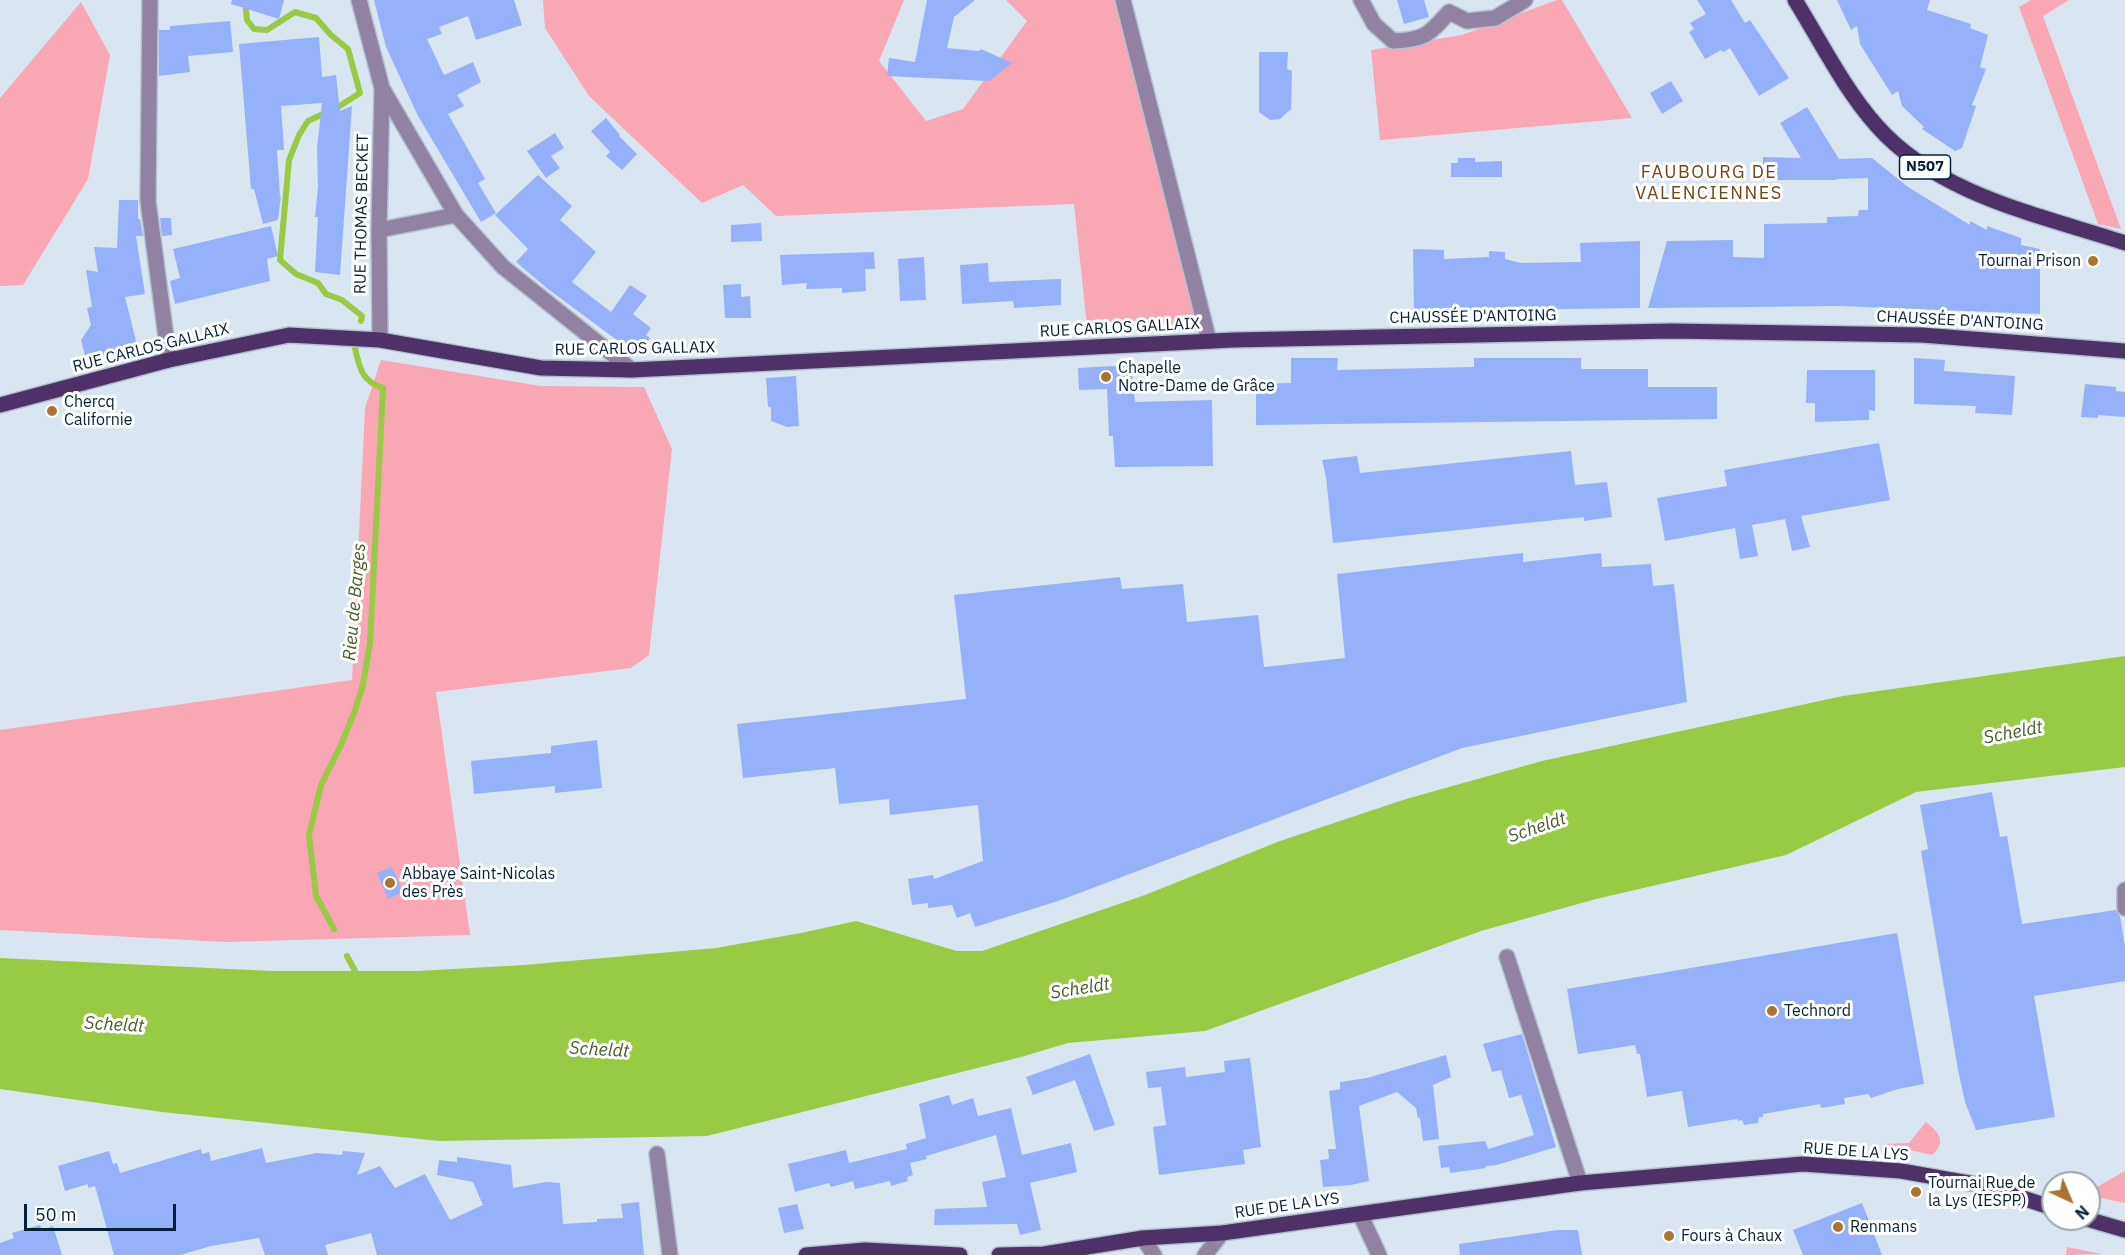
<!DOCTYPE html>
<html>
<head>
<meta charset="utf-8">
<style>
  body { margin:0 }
  #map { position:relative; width:2125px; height:1255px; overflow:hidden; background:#d9e6f2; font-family:"IBM Plex Sans",sans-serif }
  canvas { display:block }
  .north { position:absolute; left:2041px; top:1171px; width:60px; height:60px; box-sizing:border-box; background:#fff; border:2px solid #9ba6af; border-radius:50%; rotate:136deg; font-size:16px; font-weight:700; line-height:24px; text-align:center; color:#052037 }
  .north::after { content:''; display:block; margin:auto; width:21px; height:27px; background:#ab7230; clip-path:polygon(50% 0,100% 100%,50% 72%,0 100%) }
  .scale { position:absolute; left:24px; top:1204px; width:152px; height:27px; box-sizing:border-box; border:3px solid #052037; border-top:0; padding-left:8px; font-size:18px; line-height:21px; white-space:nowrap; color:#052037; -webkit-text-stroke:4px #fff; paint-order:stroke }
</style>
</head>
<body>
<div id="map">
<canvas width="2125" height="1255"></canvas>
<div class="north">N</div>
<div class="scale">50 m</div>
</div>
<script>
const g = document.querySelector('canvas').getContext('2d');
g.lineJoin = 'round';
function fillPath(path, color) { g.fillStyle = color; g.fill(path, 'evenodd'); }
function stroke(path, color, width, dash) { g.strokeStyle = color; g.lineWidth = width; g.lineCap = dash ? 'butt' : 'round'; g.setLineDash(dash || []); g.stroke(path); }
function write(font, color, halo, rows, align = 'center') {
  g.font = font + ' "IBM Plex Sans",sans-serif'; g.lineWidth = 6; g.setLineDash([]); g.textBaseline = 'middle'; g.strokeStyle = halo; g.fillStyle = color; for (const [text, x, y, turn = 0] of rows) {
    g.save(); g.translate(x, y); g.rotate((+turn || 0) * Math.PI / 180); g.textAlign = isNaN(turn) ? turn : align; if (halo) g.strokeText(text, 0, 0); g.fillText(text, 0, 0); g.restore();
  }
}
fillPath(new Path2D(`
  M543 0H904L879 61 926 121 963 109 1027 21 1006 0H1123L1205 324 1087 326 1074 204 776 216 743 185 702 203 589 96 545 28Z
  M1557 0H1562L1632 118 1380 140 1371 50 1462 35Z
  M2031 0H2069L2043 16 2121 229 2098 224 2019 7Z
  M81 2 110 55 88 179 23 285 0 286V98Z
  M381 360 541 386 644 387 672 449 649 655 631 668 436 692 470 935 226 942 0 930V730L352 680 365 408Z
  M1926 1122C1939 1132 1947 1142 1932 1155L1882 1144 1909 1143Z
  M2125 1171V1203L2096 1197 2097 1187Z
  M2067 1247 2102 1254 2066 1255Z`), '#f9a6b5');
fillPath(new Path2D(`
  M2125 656V767L1916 792 1786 855 1596 899 1481 931 1205 1031 1068 1043 1021 1057 707 1136 439 1141 162 1112 0 1089V958L272 971H418L524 965 716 948 801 933 856 921 957 951H982L1145 895 1280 841 1406 799 1542 761 1843 696Z`), '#99ca44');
stroke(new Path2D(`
  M245 0 247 20 254 29 267 30 295 12 316 18 331 35 348 49 360 93 338 107 308 121 299 135 289 160 280 260 296 274 318 283 326 294 342 300 362 316 361 321
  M334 929 316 896 309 835 321 785 340 747 354 713 363 685 370 643 383 388C362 382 359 367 355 348
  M347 956 355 971`), '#99ca44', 6);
fillPath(new Path2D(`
  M232 0H284L279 19 231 4Z
  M374 0H514L522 25 476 40 468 16 439 27 442 34 427 39 444 75 473 62 481 82 457 95 464 106 448 114 485 179 478 183 496 213 481 222 418 116 386 47Z
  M927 0H975L954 17 947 48 979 51 981 49 1012 63 989 81 887 76 889 58 915 62Z
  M1397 0H1424L1429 17 1404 24Z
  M1697 0H1731L1745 23 1750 20 1789 78 1759 96 1730 48 1723 52 1721 50 1705 59 1689 32 1694 29 1690 23 1706 14Z
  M1837 0H1930L1927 10 1971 24 1970 28 1988 35 1980 67 1986 69 1972 105 1976 106 1962 148 1955 151 1922 129 1924 127 1902 106 1898 91 1892 95 1860 44 1857 26 1851 30Z
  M230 21 233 52 188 56 190 72 159 76V30H170V26Z
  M319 37 322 77 336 75 340 111 352 106 340 275 315 272 318 217H315L318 187 317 148 322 103 281 106 284 150H277L280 197 281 196 278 220 263 224 254 189H251L239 44Z
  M1259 52H1288L1287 69 1292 71 1291 109 1280 119 1270 120 1259 112Z
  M1671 81 1683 101 1662 114 1650 93Z
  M1807 107 1839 159 1872 158 1908 187 1970 225V221L1987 230V226L2021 238V245L2040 249V314L1840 306 1648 308 1667 241 1733 240V257L1764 258V224L1827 223V217L1858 216 1859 210H1868V178L1836 179V180H1763V157L1801 158 1780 123Z
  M606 118 620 135 619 136 637 154 622 170 606 156 610 152 591 131Z
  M555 133 564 148 551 156 560 168 546 178 527 151Z
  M1458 158H1475V162L1502 161V177H1451V163H1458Z
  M538 175 572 206 560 220 596 252 572 282 611 312 630 285 647 296 633 314 651 328 646 335 650 338 637 355 548 289 516 262 528 249 495 215Z
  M119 200H138V219H140L143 236H136L145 294 125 297 138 349 99 359 96 363 86 359 81 340 91 325 87 308 92 307 86 270 98 272 94 247 117 248Z
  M160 218H171L172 235 162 236Z
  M761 223 762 241 731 242V225Z
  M271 226 278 256 267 259 270 281 175 304 170 281 180 278 173 249Z
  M1640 241V308L1414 311 1413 249 1444 250V259L1489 257V251L1505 252V259L1521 263 1581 262 1580 243Z
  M874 252 875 269H865L866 291 842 293V288L806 289 807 283 782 285 780 255Z
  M924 257 926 300 900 301 898 259Z
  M988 263 989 282 1061 279V305L1014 308 1013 301 962 304 960 265Z
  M741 284V297L750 296 751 318H725L723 285Z
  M1291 358H1338L1337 370 1474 367V358H1581V369H1648V387H1717V419L1256 425V384L1291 383Z
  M1914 358 1945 360 1944 371 2015 376 2012 415 1975 413 1976 406 1914 404Z
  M1131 365 1135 402 1212 400 1213 466 1115 467 1113 436H1109L1107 389 1079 390 1078 368Z
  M1807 370H1875V411L1869 410V420L1815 422V403H1806Z
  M796 376 799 426 787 427 771 421V407H768L766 378Z
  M2085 384 2116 387V391L2125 392V417L2098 415V418L2081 417Z
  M1879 443 1890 500 1801 516 1810 547 1792 551 1785 519 1752 525 1758 556 1740 559 1735 528 1665 541 1657 498 1727 486 1724 470Z
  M1571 451 1575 485 1607 482 1612 517 1584 521V517L1333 543 1326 477 1322 460 1357 456 1360 473Z
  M1523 553V562L1601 553 1602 567 1651 564 1653 586 1674 584 1687 702 1462 748 1061 900 975 927 970 913 957 918 952 905 928 908V903L912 905 908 879 933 875 934 879 983 861 978 805 890 815 889 799 839 804 835 768 743 778 737 724 966 699 954 595 1120 577 1122 589 1183 584 1187 622 1258 615 1264 667 1345 658 1337 574Z
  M597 740 602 788 555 793V786L474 794 471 761 551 753V746Z
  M1992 792 2000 837 2007 836 2022 924 2116 910 2120 916 2125 947V981L2034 996 2055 1117 1976 1130 1965 1102 1958 1070 1921 851 1928 849 1920 805Z
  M392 867 403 892 388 899 377 873Z
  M1897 933 1924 1084 1898 1089 1871 1098 1868 1094 1844 1098 1845 1104 1821 1108 1820 1104 1763 1114V1117H1759L1758 1123 1744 1125 1742 1120 1738 1121 1737 1119 1688 1127 1682 1091 1647 1097 1640 1054H1637L1635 1045 1578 1054 1567 989Z
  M1522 1034 1556 1147 1497 1165 1485 1166 1486 1168 1450 1173 1449 1167 1441 1168 1438 1146 1485 1141 1488 1149 1534 1135 1521 1095 1509 1098 1501 1070 1492 1072 1483 1044Z
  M1090 1054 1115 1125 1094 1131 1075 1080 1033 1095 1026 1077Z
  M1446 1055 1451 1077 1433 1085 1439 1139 1423 1141 1420 1118H1418L1416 1108 1397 1092 1359 1106 1369 1181 1351 1185 1323 1187 1320 1160 1329 1159 1328 1149H1336L1329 1091 1340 1089V1082L1367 1078Z
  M1250 1058 1261 1147 1243 1150 1245 1164 1159 1175 1153 1127 1166 1125 1161 1087 1148 1088 1146 1072 1185 1067 1186 1077 1225 1072 1224 1061Z
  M949 1095 952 1105 973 1098 978 1116 1011 1108 1022 1155 1071 1143 1077 1172 1030 1183 1041 1230 1020 1235 1017 1224 934 1225 935 1209 987 1207 982 1182 1006 1177 996 1135 926 1156 927 1159 910 1163 913 1175 907 1177 908 1181 891 1186 890 1181 855 1189 853 1181 831 1187 829 1183 795 1192 788 1164 846 1150 849 1163 907 1149 906 1144 926 1138 919 1104Z
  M262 1148 266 1163 317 1153 342 1155 343 1151 365 1153 357 1175 380 1166 395 1188 425 1174 450 1220 483 1205 473 1182 437 1175 439 1160 457 1162V1157L511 1165 513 1188 546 1182 560 1183 563 1224 597 1222V1219L623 1218 621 1204 639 1202 644 1255H377L371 1233 325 1245 328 1255H265L259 1238 211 1246 180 1255H114L95 1186 88 1188V1184L65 1191 58 1166 109 1151 113 1164 117 1163 120 1173 201 1149 202 1154 209 1152 211 1161Z
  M1862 1203 1882 1255H1803L1793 1230Z
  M797 1204 804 1229 784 1233 778 1208Z
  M40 1225 42 1230 53 1226 62 1255H0V1243L14 1238 12 1233Z
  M1558 1230H1578L1582 1255H1460L1459 1244Z`), '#94b1f9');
const minor = new Path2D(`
  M150 0 148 201 169 360
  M359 0 382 88 379 230 380 340
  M1123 0 1209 341
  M1361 0 1374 24 1393 41C1424 40 1429 35 1449 12L1467 21 1495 18 1525 0
  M382 88 456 215 503 267 632 370
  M379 230 456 215
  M2125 890V908
  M1507 957 1580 1183
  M657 1154 670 1255
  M1360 1214 1379 1255
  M1143 1238 1154 1255
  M1205 1255 1222 1233`);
const major = new Path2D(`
  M1795 0C1821 42 1844 89 1877 126 1938 195 2040 215 2125 243
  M0 405 169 360 289 335 380 340 541 368 632 370 1233 340 1671 331 1922 335 2125 351
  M2087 1219 2125 1230
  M806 1255 865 1250 960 1255
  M999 1255 1044 1254 1143 1238 1222 1233 1580 1183 1803 1164 1901 1171 1986 1186 2053 1208`);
stroke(minor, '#b3c2d0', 18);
stroke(major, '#b3c2d0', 18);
stroke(minor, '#9182a1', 15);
stroke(major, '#4e3267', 15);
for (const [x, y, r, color] of [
  [2093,261,6,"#ab7230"],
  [1106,377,6,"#ab7230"],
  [52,411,6,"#ab7230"],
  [390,883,6,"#ab7230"],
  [1772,1011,6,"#ab7230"],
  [1916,1192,6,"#ab7230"],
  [1838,1227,6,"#ab7230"],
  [1669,1236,6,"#ab7230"]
]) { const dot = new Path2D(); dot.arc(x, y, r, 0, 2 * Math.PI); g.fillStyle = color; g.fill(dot); stroke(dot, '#fff', 2); }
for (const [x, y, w] of [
  [1925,167,51]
]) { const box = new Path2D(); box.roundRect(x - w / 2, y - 12, w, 24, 4.5); g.fillStyle = '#fff'; g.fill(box); stroke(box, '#052037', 1.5); }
write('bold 15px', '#052037', null, [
  ["N507",1925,167]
]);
write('16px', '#052037', '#fff', [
  ["RUE THOMAS BECKET",362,214,-89],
  ["CHAUSSÉE D'ANTOING",1473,317,-1],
  ["CHAUSSÉE D'ANTOING",1960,321,3],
  ["RUE CARLOS GALLAIX",1120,328,-3],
  ["RUE CARLOS GALLAIX",151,348,-14],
  ["RUE CARLOS GALLAIX",635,349,-1],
  ["RUE DE LA LYS",1856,1152,4],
  ["RUE DE LA LYS",1287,1206,-8]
]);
write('16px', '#052037', '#fff', [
  ["Tournai Prison",2081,261,"right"],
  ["Chapelle",1118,368],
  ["Notre-Dame de Grâce",1118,386],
  ["Chercq",64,402],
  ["Californie",64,420],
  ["Abbaye Saint-Nicolas",402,874],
  ["des Près",402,892],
  ["Technord",1784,1011],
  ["Tournai Rue de",1928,1183],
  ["la Lys (IESPP)",1928,1201],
  ["Renmans",1850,1227],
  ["Fours à Chaux",1681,1236]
], 'left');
g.letterSpacing = '1.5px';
write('18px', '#6e471a', '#fff', [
  ["FAUBOURG DE",1709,173],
  ["VALENCIENNES",1709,194]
]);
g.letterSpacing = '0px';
write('italic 18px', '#485c29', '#fff', [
  ["Rieu de Barges",355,602,-85],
  ["Scheldt",2013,733,-11],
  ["Scheldt",1537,828,-19],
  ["Scheldt",1080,989,-9],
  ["Scheldt",114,1025,3],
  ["Scheldt",599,1050,3]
]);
</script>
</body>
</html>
